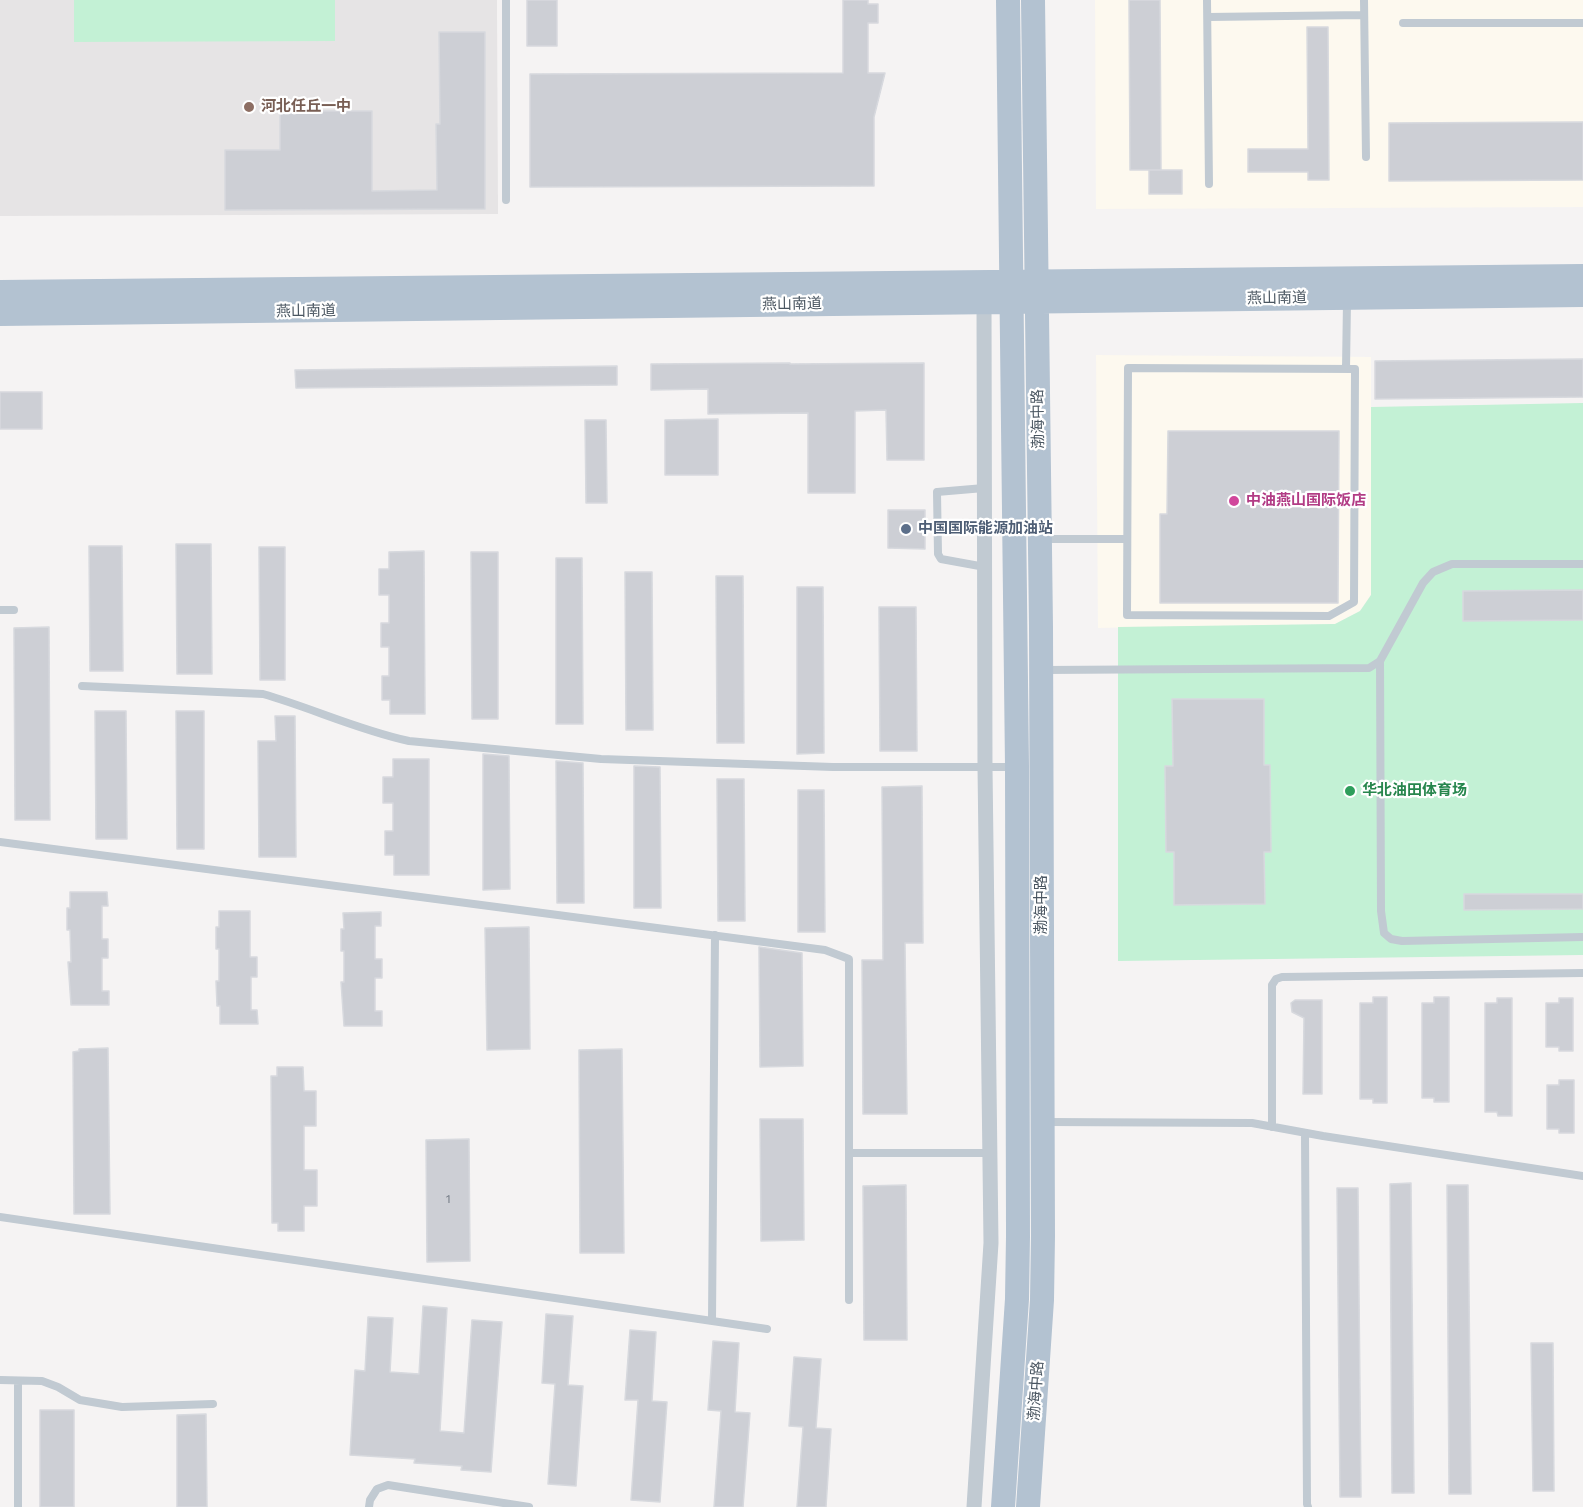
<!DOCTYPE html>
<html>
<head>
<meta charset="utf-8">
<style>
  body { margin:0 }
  canvas { display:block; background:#f5f3f3 }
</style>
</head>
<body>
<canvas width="1583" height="1507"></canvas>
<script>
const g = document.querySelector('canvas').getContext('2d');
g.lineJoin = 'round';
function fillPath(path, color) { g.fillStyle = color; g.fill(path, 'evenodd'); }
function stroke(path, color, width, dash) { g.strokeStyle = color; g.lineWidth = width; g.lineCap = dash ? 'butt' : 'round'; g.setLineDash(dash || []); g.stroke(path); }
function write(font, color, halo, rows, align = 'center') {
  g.font = font + ' "Titillium Web","Noto Sans SC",sans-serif'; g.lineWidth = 4.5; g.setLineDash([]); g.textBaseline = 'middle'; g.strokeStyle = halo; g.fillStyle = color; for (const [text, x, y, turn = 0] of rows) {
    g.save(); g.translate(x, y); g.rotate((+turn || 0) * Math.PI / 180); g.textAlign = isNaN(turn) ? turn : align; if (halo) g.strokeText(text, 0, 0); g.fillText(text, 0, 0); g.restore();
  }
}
fillPath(new Path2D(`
  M1095 0H1583V207L1096 209Z
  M1096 355 1371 357V595L1360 611 1335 624 1098 628Z`), '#fdf9ef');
fillPath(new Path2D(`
  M0 0H497L498 214 0 216Z`), '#e6e4e5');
fillPath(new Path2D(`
  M74 0H335V41L74 42Z
  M1583 403V955L1118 961V627L1335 624 1360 611 1371 595V407Z`), '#c3f1d5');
const building = new Path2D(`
  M527 0H557V46H527Z
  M843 0H868V4H878V23H868V73H885L874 117V186L530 187V74L843 73Z
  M1129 0H1160L1161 170H1130Z
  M1307 27H1328L1329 180H1308V172H1248V149H1308Z
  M439 32H485V209L225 210V150H280V111H372V191L437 190 436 124H440Z
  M1583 122V180L1389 181V123Z
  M1149 170H1182V194H1149Z
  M1583 359V397L1375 399V361Z
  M790 363V364L924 363V460H887L886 410 855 411V493H808V413L708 414V389L651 390V364Z
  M617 366V385L296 388 295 370Z
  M0 392H42V429H0Z
  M718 419V475H665V420Z
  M585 420H606L607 503H586Z
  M1168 431H1339L1338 603H1160V514H1167Z
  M888 510H925V549L888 548Z
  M176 544H211L212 674H177Z
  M89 546H122L123 671H90Z
  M259 547H285V680H260Z
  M424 551 425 714H390V700H382V676H389V647H381V623H389V595H379V569H389V552Z
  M471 552H498V719H472Z
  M556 558H582L583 724H556Z
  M625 572H652L653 730H626Z
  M716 576H743L744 743H717Z
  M797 587H823L824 753 797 754Z
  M1583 590V620L1463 621V591Z
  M879 607H916L917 751H880Z
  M49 627 50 820H15L14 628Z
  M1172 699H1264V765H1270L1271 852H1264L1265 904 1174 905V852H1166L1165 766H1173Z
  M95 711H126L127 839H96Z
  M176 711H204V849H177Z
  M275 716H295L296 857H259L258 741H276Z
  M483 754 509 756 510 889 483 890Z
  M393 759H429V875H394V855H385V831H393V803H383V777H393Z
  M556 761 583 763 584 903H557Z
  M634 766 660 767 661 908H634Z
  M717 779H744L745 921H718Z
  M922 786 923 943H905L907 1114H863L862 960H883L882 787Z
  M798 790H824L825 932H798Z
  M70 892H107L108 906H102V939H108V958H102V991H109V1005H71L68 962H71L70 930H67V908H70Z
  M1464 894H1583V909L1464 910Z
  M219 911H250V957H257V977H251V1010H257L258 1024H220V1006H217L216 981H219V949H216V927H219Z
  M381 912V926H375V959H382V978H375V1011H382V1026H344L341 982H344V951H341V929H344L343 913Z
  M529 927 530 1049 487 1050 485 928Z
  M759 947 802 953 803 1066 760 1067Z
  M1373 997H1387V1103H1373V1099H1360V1003H1373Z
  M1434 997H1449V1102H1434V1098H1422V1003H1434Z
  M1497 998H1512V1116H1498L1497 1112H1485V1003H1497Z
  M1559 998H1573V1051H1559V1047H1546V1003H1559Z
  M1295 1000H1322V1094H1303L1304 1018 1292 1012 1291 1003Z
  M108 1048 110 1214H74L73 1052 79 1051V1049Z
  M622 1049 624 1253H580L579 1050Z
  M277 1067H303L304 1091H316V1126H304V1170H317V1206H304V1231H278V1223H272L271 1076H277Z
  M1559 1080H1574V1133H1559V1129H1547V1085H1559Z
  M760 1119H803L804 1240 761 1241Z
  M469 1139 470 1261 427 1262 426 1140Z
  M1411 1183 1414 1493H1392L1390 1184Z
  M906 1185 907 1340H864L863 1186Z
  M1447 1185H1468L1471 1494H1449Z
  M1337 1188H1358L1361 1497H1340Z
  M423 1306 447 1308 440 1431 464 1433 472 1320 502 1322 491 1472 461 1470 462 1466 414 1463 415 1459 350 1455 355 1370 365 1371 368 1317 393 1318 390 1372 419 1374Z
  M546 1314 573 1316 568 1385 583 1386 576 1486 548 1484 555 1384 542 1383Z
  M630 1330 656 1332 652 1401 667 1402 660 1502 631 1500 638 1400H625Z
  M713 1341 739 1343 735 1412 750 1413 743 1507H714L721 1411 708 1410Z
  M1531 1343H1553L1554 1491H1533Z
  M794 1357 821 1359 816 1428 831 1429 826 1507H797L803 1427 789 1426Z
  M40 1410H74V1507H40Z
  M206 1414 207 1507H177V1415Z`);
fillPath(building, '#cdcfd5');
stroke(building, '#d7d9de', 1.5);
stroke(new Path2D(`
  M506 0V200
  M1207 0 1209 184
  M1364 0 1366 157
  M1208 17 1364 15
  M1403 23H1583
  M1128 368 1355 369 1354 602 1329 616 1127 615Z
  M1346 369 1347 301
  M984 488 937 492 938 554 941 559 985 567
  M1042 539H1127
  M0 610H14
  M1380 661 1381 911 1384 933 1391 939 1402 941 1583 937
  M1043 670 1369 668 1380 661 1423 583 1433 572 1452 564H1583
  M82 686 263 694C312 708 358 730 409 741L601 759 833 767H1013
  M0 842 825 950 849 959V1300
  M1047 1122 1252 1123 1323 1136 1583 1176
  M1272 1127V985L1276 979 1282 977 1583 973
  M1305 1133 1307 1504 1308 1507
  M849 1153H990
  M0 1217 767 1329
  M712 1321 715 935
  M0 1380 42 1381 58 1387 80 1400 122 1407 213 1404
  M18 1381V1507
  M369 1507 370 1500 377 1489 388 1485 529 1507`), '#c1cad2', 8);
stroke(new Path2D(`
  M974 1507 991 1243 985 767 984 303`), '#c1cad2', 15);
stroke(new Path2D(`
  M0 292 1583 276
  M0 314 1583 295
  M1003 1507 1017 1299 1018 1236 1017 767 1008 0
  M1028 1507 1042 1300 1043 1236 1041 626 1033 0`), '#b3c2d1', 24);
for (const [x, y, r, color] of [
  [249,107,6,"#8d6e63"],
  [1234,501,6,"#d1479c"],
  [906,529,6,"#5c6f8a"],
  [1350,791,6,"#2e9e5b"]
]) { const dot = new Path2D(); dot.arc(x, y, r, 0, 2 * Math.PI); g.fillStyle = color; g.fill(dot); stroke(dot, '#fff', 2); }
write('12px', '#6b747e', null, [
  ["1",448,1200]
]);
write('bold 15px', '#785e54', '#fff', [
  ["河北任丘一中",261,107]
], 'left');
write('15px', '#4a5661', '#fff', [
  ["燕山南道",1277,299,-1],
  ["燕山南道",792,305,-1],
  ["燕山南道",306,312,-1],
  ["渤海中路",1039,419,-91],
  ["渤海中路",1042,905,-90],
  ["渤海中路",1037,1391,-86]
]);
write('bold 15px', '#b23c85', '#fff', [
  ["中油燕山国际饭店",1246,501]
], 'left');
write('bold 15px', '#4e5e75', '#fff', [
  ["中国国际能源加油站",918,529]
], 'left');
write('bold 15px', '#27864d', '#fff', [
  ["华北油田体育场",1362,791]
], 'left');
</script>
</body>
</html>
